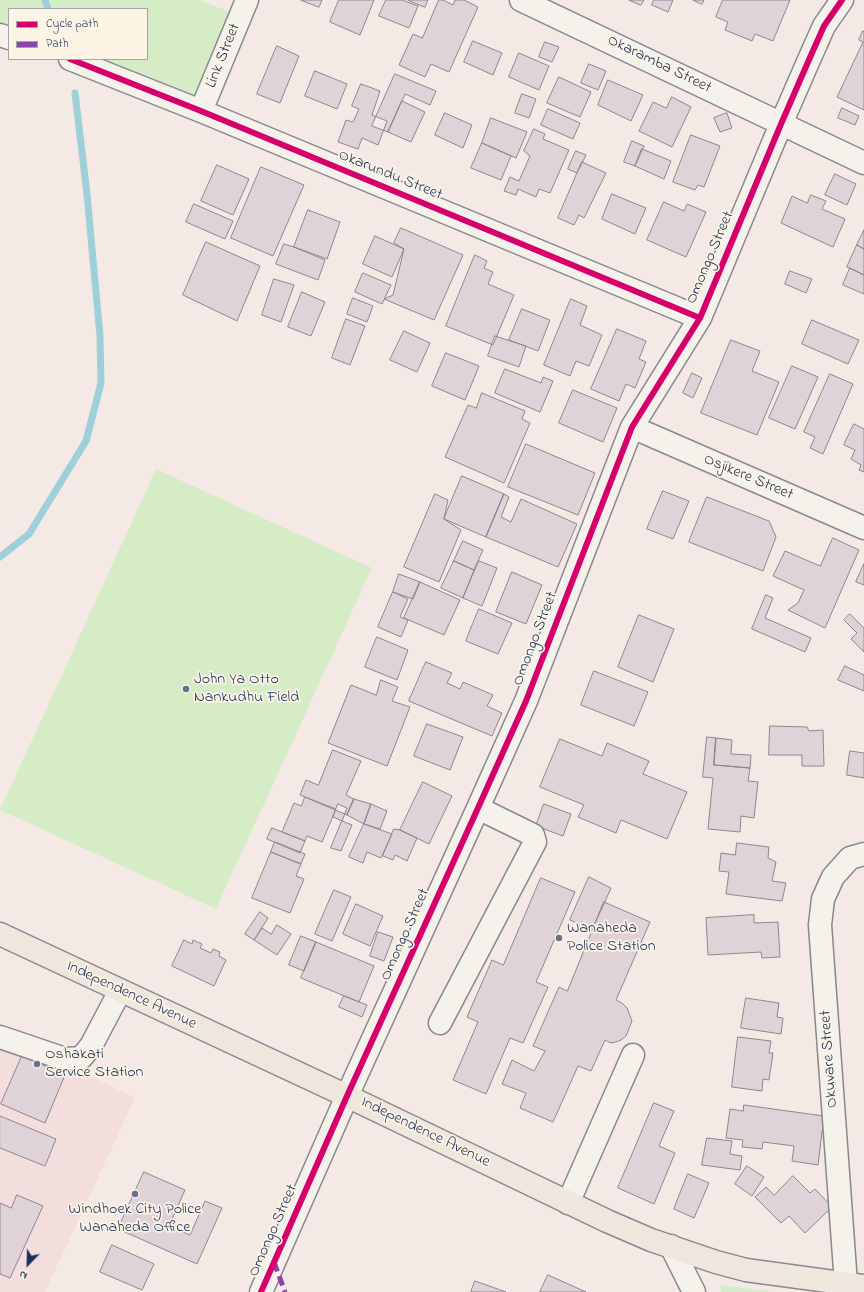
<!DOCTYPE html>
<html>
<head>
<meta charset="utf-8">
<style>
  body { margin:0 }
  #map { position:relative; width:864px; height:1292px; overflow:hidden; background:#f5e9e6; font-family:"Indie Flower",sans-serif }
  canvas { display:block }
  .legend { position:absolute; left:8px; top:8px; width:140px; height:52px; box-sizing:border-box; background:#fcf5e5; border:1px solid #a2a6af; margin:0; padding:5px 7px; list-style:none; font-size:12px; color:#1b2f5e }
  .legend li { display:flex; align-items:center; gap:8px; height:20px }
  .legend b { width:20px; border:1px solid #a2a6af }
  .north { position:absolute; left:8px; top:1244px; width:40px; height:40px; -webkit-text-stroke:3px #fcf5e5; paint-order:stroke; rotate:203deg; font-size:11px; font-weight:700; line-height:16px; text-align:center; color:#1b2f5e }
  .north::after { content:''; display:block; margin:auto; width:14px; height:18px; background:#1b2f5e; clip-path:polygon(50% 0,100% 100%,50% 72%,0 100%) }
</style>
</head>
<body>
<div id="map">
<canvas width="864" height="1292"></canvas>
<ul class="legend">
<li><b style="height:5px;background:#d6006c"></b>Cycle path</li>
<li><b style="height:5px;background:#8e44ad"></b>Path</li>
</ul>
<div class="north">N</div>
</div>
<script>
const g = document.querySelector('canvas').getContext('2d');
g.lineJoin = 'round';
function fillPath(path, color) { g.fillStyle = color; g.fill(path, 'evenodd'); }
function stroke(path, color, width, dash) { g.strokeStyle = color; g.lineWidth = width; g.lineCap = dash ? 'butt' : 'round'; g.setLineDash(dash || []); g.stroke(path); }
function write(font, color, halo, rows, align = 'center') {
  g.font = font + ' "Indie Flower",sans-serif'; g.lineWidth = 3.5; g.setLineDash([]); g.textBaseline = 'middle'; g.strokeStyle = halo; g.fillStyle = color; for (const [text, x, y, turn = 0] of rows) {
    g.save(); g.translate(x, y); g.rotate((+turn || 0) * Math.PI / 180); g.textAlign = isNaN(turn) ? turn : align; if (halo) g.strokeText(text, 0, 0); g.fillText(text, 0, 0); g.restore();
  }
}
fillPath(new Path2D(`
  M0 1032 135 1098 45 1292H0Z`), '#f4dddd');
fillPath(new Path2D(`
  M0 0H200L240 16 201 111 70 59H147V9H9V38L0 35Z
  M156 469 372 568 216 909 0 810Z
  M720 1285 775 1292H721Z`), '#d6ecc7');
stroke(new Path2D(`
  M45 0 48 9
  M0 557 29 534 86 441 101 383 100 336 87 194 75 93`), '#9dd0d9', 7);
const building = new Path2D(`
  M301 0H322L319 7Z
  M339 0H374L360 35 330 22Z
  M386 0H402L418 6 409 28 379 16Z
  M408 0H428L425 7Z
  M439 0H443L453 5 455 0H464L478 7 449 72 431 64 425 77 399 65 413 34 422 38Z
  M629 0H644L641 5Z
  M654 0H673L668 12 652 5Z
  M693 0H704L702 4Z
  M723 0H790L773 41 755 34 752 41 725 30 728 22 716 17Z
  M863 31 864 32V110L837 97 863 42 859 40Z
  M473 41 502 53 493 75 464 62Z
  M545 42 559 47 552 62 539 57Z
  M277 46 299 56 280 103 257 94Z
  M519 53 549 66 539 90 509 77Z
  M589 64 606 71 598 90 581 83Z
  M315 71 347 84 337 109 305 96Z
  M395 74 436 91 430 105 405 94 388 132 372 126Z
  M559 77 591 92 580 117 547 103Z
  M608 80 643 95 631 121 598 105Z
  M361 84 380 91 372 115 387 121 378 145 362 138 358 149 338 142 346 120 353 122 359 109 352 106Z
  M522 94 536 99 529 118 515 113Z
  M672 97 691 107 672 147 639 131 653 102 666 108Z
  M402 101 425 112 411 142 388 132Z
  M842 108 859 116 855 125 838 118Z
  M548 109 580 123 573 139 541 125Z
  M445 113 472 125 463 148 435 135Z
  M727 113 732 128 720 132 714 118Z
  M491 118 527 132 516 158 482 143Z
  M534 129 545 134 543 139 569 150 550 193 539 189 536 197 518 189 516 195 504 191 510 177 519 181 530 156 524 151Z
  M691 135 720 146 704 187 698 185 695 190 673 182Z
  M632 141 644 146 635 166 624 162Z
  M482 143 511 156 501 180 471 168Z
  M642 149 671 161 664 179 635 166Z
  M576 151 586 155 577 173 568 169Z
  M582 162 606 173 584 218 579 215 574 225 558 218Z
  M217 165 249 179 233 215 201 201Z
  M261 167 304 185 273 256 231 238Z
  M835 174 856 184 847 205 825 195Z
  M612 194 646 208 635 234 602 219Z
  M811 195 826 201 822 209 845 219 833 247 781 223 792 196 807 203Z
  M664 202 684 211 687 204 706 212 686 257 647 240Z
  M194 204 233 221 225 239 186 222Z
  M308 210 340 222 327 259 294 247Z
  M401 228 463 255 434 320 384 299 393 295 404 249 394 243Z
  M864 230V249L857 245Z
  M375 236 404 249 392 277 363 264Z
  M206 242 260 266 237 321 183 295Z
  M284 244 294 247 325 260 318 280 276 264Z
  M857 245 864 249V275L847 267Z
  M475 255 487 261 484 268 493 272 488 284 514 295 493 345 446 326Z
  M850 268 864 275V294L843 285Z
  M790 271 812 279 806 293 785 284Z
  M363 273 391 285 382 304 355 292Z
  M274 279 294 285 281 322 262 315Z
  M302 292 325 302 311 336 288 327Z
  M353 298 373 306 367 322 347 314Z
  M571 299 587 306 580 325 602 335 589 366 576 361 570 376 544 365Z
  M522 309 550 320 538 351 509 340Z
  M346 319 365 326 350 365 332 358Z
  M812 320 859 340 848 364 802 344Z
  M617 329 646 341 639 359 646 362 635 388 626 384 619 401 591 389Z
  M404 331 430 343 417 372 390 360Z
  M495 336 526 346 519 367 488 356Z
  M731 340 760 351 752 371 779 382 757 435 701 413Z
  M446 353 479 366 465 400 432 386Z
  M792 366 818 377 795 429 769 418Z
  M505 369 541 383 543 377 553 381 540 412 495 393Z
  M692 373 702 378 693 398 683 393Z
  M830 374 853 384 823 454 810 448 815 437 804 432Z
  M573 390 617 408 603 442 559 423Z
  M482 393 525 411 522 419 530 423 504 483 445 457 468 405 476 408Z
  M854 424 864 429V472L859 470 861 465 851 459 855 450 844 445Z
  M526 444 595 473 578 515 508 487Z
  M462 476 504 494 486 537 444 519Z
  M663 491 689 501 673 539 647 529Z
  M435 494 448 500 444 519 461 530 439 582 404 567Z
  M504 494 509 497 501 517 511 522 521 499 577 524 558 567 486 537Z
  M707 497 769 521 776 537 763 571 689 542Z
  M833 538 859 550 825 628 788 610 798 603 804 590 773 576 785 551 820 566Z
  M463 541 483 550 474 570 454 561Z
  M454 561 474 570 463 598 441 588Z
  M479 561 497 568 482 606 463 598Z
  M864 564V585L856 582Z
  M512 572 542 585 526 624 496 612Z
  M399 574 420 582 413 599 393 592Z
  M420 582 460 600 444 635 404 618Z
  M393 592 408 599 400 617 408 620 401 637 378 627Z
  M766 595 773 598 765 618 811 638 805 652 752 629Z
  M479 609 512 623 498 654 466 641Z
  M850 614 864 628V652L851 639 857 633 844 620Z
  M639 615 674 629 653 682 618 667Z
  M377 637 408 650 397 680 365 667Z
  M426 662 452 673 447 683 460 689 463 682 493 695 487 706 502 713 492 736 409 701Z
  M845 666 864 675V691L838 680Z
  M594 671 648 692 634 726 581 705Z
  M381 680 398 687 392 701 410 707 387 766 328 743 351 685 376 695Z
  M427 724 463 737 450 770 414 756Z
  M770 726 807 727 809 731 823 730 824 766H802V755H769Z
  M707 737 716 738 714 765 750 768 748 781 758 782 754 818 741 816 740 832 708 829 713 778 703 777Z
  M716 738 732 740 731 754 751 755 750 768 714 765Z
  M560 739 602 756 607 743 649 761 643 774 687 792 667 839 621 820 616 833 578 817 584 805 540 787Z
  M333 750 361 761 346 795 354 799 347 815 300 795 306 780 318 785Z
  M850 751 864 753V778L847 775Z
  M423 782 452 796 429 844 400 830Z
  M305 797 336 809 322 842 307 836 305 841 282 832 294 803 301 806Z
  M354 799 371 804 364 824 347 815Z
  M338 804 347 808 342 821 333 817Z
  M371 804 387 811 380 829 364 824Z
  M544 804 571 814 563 836 536 826Z
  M342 821 352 825 341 851 331 848Z
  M364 824 392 834 381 858 367 852 363 863 349 857Z
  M272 828 305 841 300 853 267 839Z
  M394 829 400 830 417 838 407 861 395 855 393 860 383 856Z
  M275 842 305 854 301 864 271 852Z
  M737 843 769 847 768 858 776 862 772 881 786 883 782 901 726 894 729 872 719 871 721 853 735 855Z
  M271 852 301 864 296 876 304 879 290 913 252 898Z
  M589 877 611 888 592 930 570 920Z
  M541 878 575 892 536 982 548 987 523 1043 510 1038 486 1094 453 1080 478 1022 467 1017 492 960 503 965Z
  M334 890 351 897 332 941 315 934Z
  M604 902 650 922 616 1000 622 1003 627 1008 632 1021 626 1036 621 1040 616 1042 611 1043 605 1040 591 1071 578 1066 553 1122 520 1108 526 1093 502 1084 512 1060 534 1071 545 1051 533 1046 559 987 567 991Z
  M356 904 383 916 370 946 343 934Z
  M260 912 268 918 254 940 245 934Z
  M754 915V923L778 922 780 957 762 958 761 952 708 955 706 918Z
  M277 925 291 934 277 955 254 940 262 928 271 934Z
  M378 932 393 937 384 961 370 956Z
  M301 936 316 942 304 971 289 965Z
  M184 940 192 944 193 940 202 944 200 948 211 953 213 949 220 952 219 956 226 960 214 986 172 966Z
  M316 942 374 966 359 1002 301 978Z
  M344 996 367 1005 362 1017 339 1007Z
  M746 998 779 1003 777 1017 783 1018 781 1034 741 1028Z
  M738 1037 771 1041 769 1053H773L769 1080 763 1079 762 1091 732 1087Z
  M22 1056 65 1075 45 1123 1 1104Z
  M654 1103 674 1111 659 1146 675 1153 654 1204 618 1188Z
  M744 1105 824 1116 818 1165 792 1161 794 1146 763 1142 762 1149 742 1147 743 1140 726 1138 730 1109 743 1111Z
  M0 1116 56 1139 45 1166 0 1148Z
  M707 1138 732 1141 730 1154 742 1156 740 1170 702 1165Z
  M747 1166 764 1177 752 1196 735 1184Z
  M144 1172 185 1190 169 1226 190 1235 205 1201 222 1208 197 1264 118 1229Z
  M688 1174 709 1183 694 1218 674 1209Z
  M793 1176 810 1193 815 1189 832 1207 805 1233 789 1216 781 1223 755 1197 766 1187 774 1195Z
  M17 1195 43 1206 10 1278 0 1274V1203L11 1208Z
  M112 1245 154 1264 142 1290 100 1272Z
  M548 1275 586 1292H540Z
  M475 1281 506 1292H471Z`);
fillPath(building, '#e0d3d7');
stroke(building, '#89888f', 1);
const minor = new Path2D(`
  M521 0 864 163
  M0 35 9 38
  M70 59 201 111 700 318
  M201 111 247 0
  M632 427 864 528
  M440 1023 535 842 533 835 478 808
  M0 1037 65 1059 81 1058 91 1046 120 991
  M568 1203 633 1055
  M671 1246 694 1292
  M846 1284 820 925 823 899 833 877 850 858 864 854
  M261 1292 347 1096 478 808 526 701 632 427 700 318 781 124 808 62 824 26 842 0`);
const major = new Path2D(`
  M0 934 347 1096 607 1221 651 1240 716 1262 746 1270 864 1286`);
stroke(minor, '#89888f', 25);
stroke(major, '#89888f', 25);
stroke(minor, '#f5f1eb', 22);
stroke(major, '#ede7de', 22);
stroke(new Path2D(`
  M274 1262 285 1292`), '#8e44ad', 5, [10, 5]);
stroke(new Path2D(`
  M70 59 201 111 700 318
  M261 1292 347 1096 478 808 526 701 632 427 700 318 781 124 808 62 824 26 842 0`), '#d6006c', 6);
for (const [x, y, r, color] of [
  [186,689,4,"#67708e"],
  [559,938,4,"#67708e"],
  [37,1064,4,"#67708e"],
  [135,1194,4,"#67708e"]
]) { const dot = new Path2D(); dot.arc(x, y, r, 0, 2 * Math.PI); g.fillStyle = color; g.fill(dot); stroke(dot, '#fcf5e5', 1.5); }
write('16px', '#1b2f5e', '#fcf5e5', [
  ["Link Street",224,56,-68],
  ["Okaramba Street",659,65,26],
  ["Okarundu Street",390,176,22],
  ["Omongo Street",711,258,-67],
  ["Osjikere Street",748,478,23],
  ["Omongo Street",536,639,-69],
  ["Omongo Street",406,935,-66],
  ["Independence Avenue",131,996,25],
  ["Okuvare Street",830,1059,-94],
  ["Independence Avenue",425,1133,26],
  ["Omongo Street",274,1231,-66]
]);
write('16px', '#1b2f5e', '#fcf5e5', [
  ["John Ya Otto",194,680],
  ["Nankudhu Field",194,698],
  ["Wanaheda",567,929],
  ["Police Station",567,947],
  ["Oshakati",45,1055],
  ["Service Station",45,1073],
  ["Windhoek City Police",135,1210,"center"],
  ["Wanaheda Office",135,1228,"center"]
], 'left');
</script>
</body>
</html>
